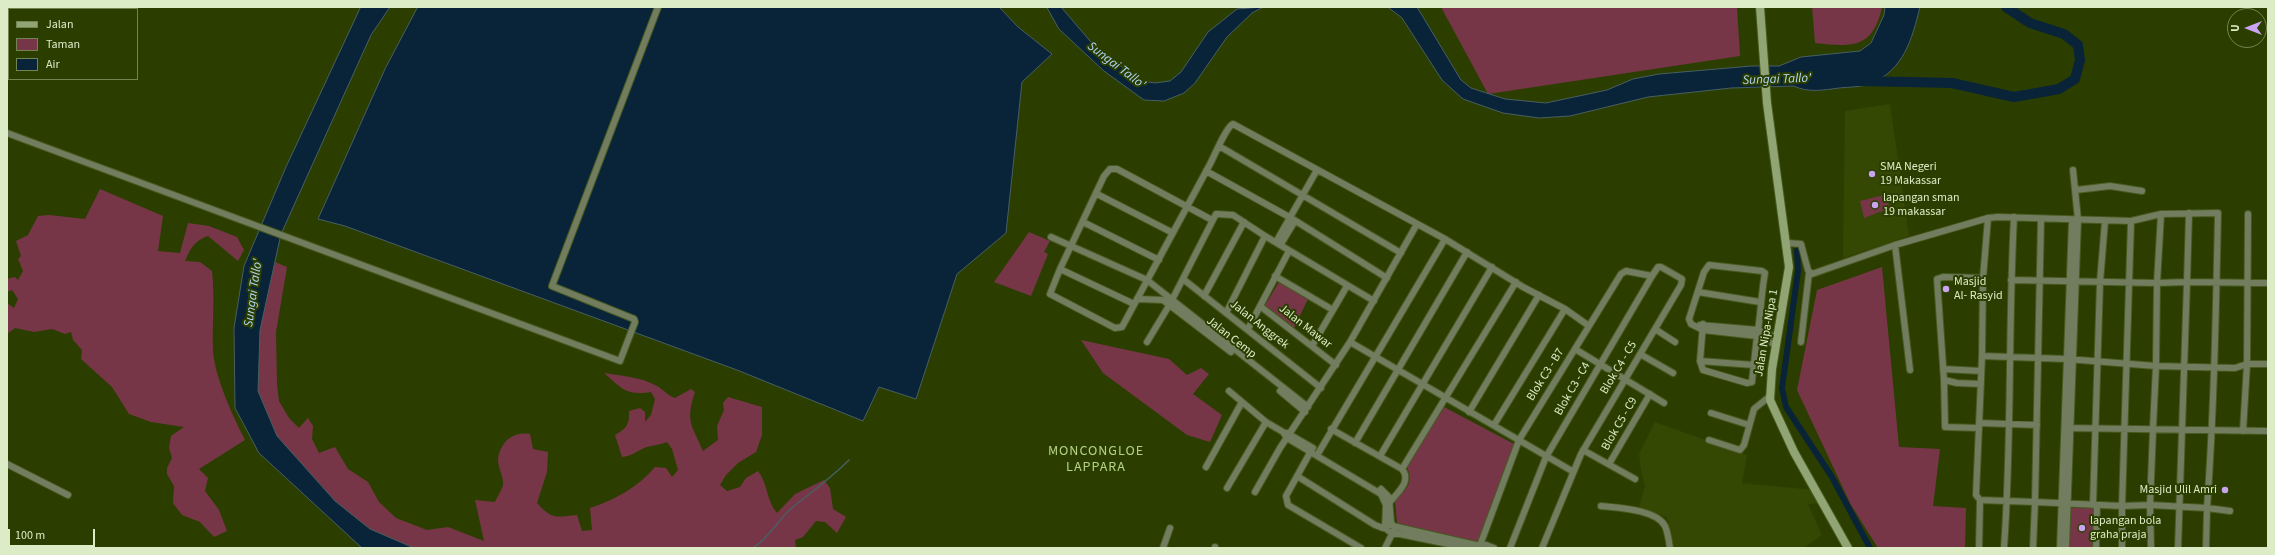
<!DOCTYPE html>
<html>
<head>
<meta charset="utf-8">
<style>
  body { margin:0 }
  #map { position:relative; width:2275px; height:555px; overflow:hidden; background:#2b3e00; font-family:"Source Sans 3",sans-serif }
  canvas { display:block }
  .frame { position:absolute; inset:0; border:8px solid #dcecc6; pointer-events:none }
  .legend { position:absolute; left:8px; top:8px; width:130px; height:72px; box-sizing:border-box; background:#2b3e00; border:1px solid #72844f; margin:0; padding:5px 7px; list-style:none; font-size:12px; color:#dcecc6 }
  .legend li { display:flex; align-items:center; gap:8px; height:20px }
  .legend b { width:20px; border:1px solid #72844f }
  .north { position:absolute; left:2227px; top:8px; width:40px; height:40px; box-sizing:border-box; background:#2b3e00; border:1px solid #72844f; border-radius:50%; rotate:270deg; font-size:11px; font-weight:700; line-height:16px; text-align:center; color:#dcecc6 }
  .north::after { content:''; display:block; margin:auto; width:14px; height:18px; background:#c8a5ee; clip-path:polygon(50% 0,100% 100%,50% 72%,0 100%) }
  .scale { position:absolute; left:8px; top:529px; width:87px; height:18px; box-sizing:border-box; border:2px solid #dcecc6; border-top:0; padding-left:5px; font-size:12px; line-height:14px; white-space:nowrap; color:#dcecc6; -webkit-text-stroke:3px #2b3e00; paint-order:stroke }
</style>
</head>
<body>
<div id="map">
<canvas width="2275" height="555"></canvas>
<div class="frame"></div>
<ul class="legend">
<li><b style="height:5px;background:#91a473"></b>Jalan</li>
<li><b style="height:11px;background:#773647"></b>Taman</li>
<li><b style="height:11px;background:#092338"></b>Air</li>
</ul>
<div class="north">U</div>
<div class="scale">100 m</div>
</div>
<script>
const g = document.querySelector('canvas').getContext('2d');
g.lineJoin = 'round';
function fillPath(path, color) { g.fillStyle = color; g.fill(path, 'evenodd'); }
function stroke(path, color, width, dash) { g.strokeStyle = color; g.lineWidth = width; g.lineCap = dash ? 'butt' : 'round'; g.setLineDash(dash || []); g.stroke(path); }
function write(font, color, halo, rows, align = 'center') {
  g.font = font + ' "Source Sans 3",sans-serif'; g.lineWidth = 4; g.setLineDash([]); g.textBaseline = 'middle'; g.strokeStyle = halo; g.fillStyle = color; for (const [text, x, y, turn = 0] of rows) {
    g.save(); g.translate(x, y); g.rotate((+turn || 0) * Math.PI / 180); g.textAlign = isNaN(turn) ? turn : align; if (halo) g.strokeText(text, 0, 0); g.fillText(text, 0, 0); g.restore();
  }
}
fillPath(new Path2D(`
  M1890 104 1909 236 1843 258 1845 111Z
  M1655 422 1747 455 1742 483 1814 490 1822 503 1808 504 1822 535 1804 548H1674L1667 517 1639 507 1645 486 1641 471 1639 454Z`), '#344804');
fillPath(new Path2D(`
  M1441 7H1737L1740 56 1488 94Z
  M1812 7H1882C1873 49 1852 47 1815 43Z
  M100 189 163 216 158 251 180 253 188 223 209 226 237 237 244 250 238 261 208 236C195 240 190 249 185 261L200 262 212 271C215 298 212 324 213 351 215 378 233 416 245 440L199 469 208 478 205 491 219 510 227 531 214 537 200 522 182 515 173 503 174 486 167 474V468L172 458 169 448 171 436 184 427 151 422 129 414 112 387 81 359 82 350 73 340 71 332 65 334 52 329 34 332 15 328 7 334V303L14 308 18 299 12 290 7 292V279L15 277 18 280 23 271 18 259 21 256 16 241 28 235 38 216 49 215 85 219Z
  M1884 195 1890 208 1864 218 1860 201Z
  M1029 232 1050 241 1044 252 1048 254 1031 296 994 282Z
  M275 262 287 267 276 332 277 385 279 401 289 418 299 428 308 418 313 426 312 439 319 453 335 447 348 469 368 482 379 502 396 518 427 530 448 527 484 541 475 500 495 502C497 497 502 490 503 485 504 477 498 468 498 460 500 442 513 431 530 434L533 449 548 452 547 472 537 503C552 520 556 517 577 515L582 531 592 530 590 508C615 500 638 487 655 467L666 468 672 477 678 470 672 449 667 442C660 445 647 446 642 449 634 453 631 456 622 457L615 435C626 429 630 424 629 411L640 408 645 412V422L651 415 655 399 651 392C627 396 622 389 604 373 622 376 641 377 657 386 664 390 667 395 675 398L691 389 695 392C685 422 692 425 703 451L718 440 717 426 724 410 723 403 728 397 762 407V435L756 452 738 463 726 475 720 485 727 491 740 487 746 478 758 471C768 484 766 500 777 513L795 494 824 480 830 488 833 509 846 517 837 533 825 522 816 521 803 537 795 540 796 548H414L370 529 335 501 277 436 258 391 260 330Z
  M1882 267 1899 447 1940 449 1933 506 1966 508 1965 548H1878L1851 505 1797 390 1817 290Z
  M1279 282 1308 299 1294 328 1265 305Z
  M1081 340 1169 359 1187 375 1201 368 1209 374 1193 394 1222 415 1210 442 1187 435 1103 373Z
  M1444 407 1514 444 1501 484 1478 542 1397 523 1395 501C1406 489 1414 484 1407 467Z
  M2069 508H2095L2094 548H2068Z`), '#773647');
const water = new Path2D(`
  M361 7H390L371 35 281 234 260 330 258 391 277 436 335 501 370 529 414 548H362L259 453 235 408 234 328 244 266 286 167Z
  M418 7H999L1018 27 1052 54 1022 82 1006 233 957 274 916 399 879 387 863 421 737 370 345 226 318 219 385 69Z
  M1047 7H1061L1096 48 1141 81 1155 83 1170 81 1181 72 1208 32 1237 9 1263 7 1252 13 1227 37 1195 83 1184 93 1164 101 1144 100 1104 71 1059 29Z
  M1388 7H1417L1461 80 1471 88 1505 99 1546 103 1607 90 1633 79 1659 74 1752 66H1779L1801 57 1860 51 1871 43 1884 15 1885 7H1920C1912 39 1904 70 1870 84 1861 87 1849 87 1839 88 1824 90 1808 93 1794 86L1731 88 1648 97 1570 116 1539 118 1503 113 1463 99 1442 80 1402 18Z`);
fillPath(water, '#092338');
stroke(water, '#485f63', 1);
stroke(new Path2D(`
  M753 548C770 537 779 518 794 506 813 491 832 477 849 460`), '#485f63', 1.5);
stroke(new Path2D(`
  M1797 250 1798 271 1782 388 1786 407 1832 477 1870 548`), '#092338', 6);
stroke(new Path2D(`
  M1860 81 1952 83 2014 97 2059 89 2075 79 2080 60 2078 45 2064 34 2030 23 2006 7`), '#092338', 10);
const street = new Path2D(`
  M7 133 620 361 635 322 634 319 552 286 658 7
  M1219 146 1401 253
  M1206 171 1291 218 1387 278
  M2076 190 2110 186 2142 191
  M1097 194 1173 233
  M2189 213 2187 282 2268 283
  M1988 218 1983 278 1982 356 1976 495 1980 500 2035 502 2041 219
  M1212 220 1117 169H1110L1104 176 1060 269 1050 294 1115 328 1122 327C1151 273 1180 219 1209 166 1214 157 1226 127 1233 124L1445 239 1523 287 1565 309 1589 326
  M1083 222 1159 260
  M1051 237 1147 280 1308 407
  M1276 242 1317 170
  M1788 243 1801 244 1808 270 1812 274 1895 245 1988 218 1998 217 2131 221 2161 214 2157 283 2011 280
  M1281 244 1295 221
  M1895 245 1910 370
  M1060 269 1134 304
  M1275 276 1333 310
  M1183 279 1321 388
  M1698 292 1760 302
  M1204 296 1244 222
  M1137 299 1163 300 1231 352
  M1172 300 1216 214 1233 215 1265 236
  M1260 306 1336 365
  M1226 313 1265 236 1374 301
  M1703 324 1700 361 1754 365
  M1700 325 1758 330 1778 338
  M1248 329 1289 251
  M1655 329 1675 342
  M1147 342 1170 304
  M1350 342 1572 471
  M1801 342 1809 273
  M1312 346 1347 286
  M1575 349 1664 403
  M1640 354 1673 373
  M1982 356 2067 359 2156 366 2157 283 2187 282 2178 548
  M1700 361 1703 370 1747 383 1752 382V381L1757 336C1761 315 1761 294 1765 273L1762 271 1709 265 1704 272 1689 319 1691 324 1703 330 1757 336 1776 345
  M1943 369 1981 371
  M1944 380 1945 427 1979 428
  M1981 384 1957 383 1944 380 1937 279 1943 277 1983 278
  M1229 391 1266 422 1283 432 1287 438 1381 494 1386 505 1385 528 1390 532 1468 548
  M1280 391 1305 412
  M1469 412 1539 295
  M1711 413 1749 425
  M1979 423 2037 425
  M1494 425 1565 309
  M2066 428 2268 431
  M2153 428 2156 366 2235 368 2247 364H2268
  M1331 429 1402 469 1516 282
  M2243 431 2247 364 2248 214
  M1287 433 1313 448
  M1709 440 1740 450 1744 445 1754 409 1770 396
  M1355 443 1467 252
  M1583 450 1635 479
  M1311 451 1286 496 1288 505 1361 548
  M1319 452 1445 239
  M1380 456 1492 267
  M7 464 68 495
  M1609 464 1650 394
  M1206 467 1242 402
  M1297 476 1375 525 1383 528 1388 526
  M1227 488 1266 422
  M1381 489 1389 497 1391 522 1393 526 1480 546
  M1255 492 1280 448 1350 342 1417 224
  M1390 502C1398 492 1412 481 1402 469
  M2093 505 2100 282 2105 221
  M1601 506C1617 508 1656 509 1665 526 1668 533 1669 541 1670 548
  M1481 543 1494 548
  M1163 548 1170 528
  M1215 548V547
  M1385 548 1394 530
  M1479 548 1519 440 1621 274 1626 271 1652 276
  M1510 548 1546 457 1652 276 1658 267H1661L1682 279 1681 285 1581 454 1542 548
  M1979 548 1980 500
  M2004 548C2012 438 2008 328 2014 217
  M2033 548 2035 502 2122 506 2131 221
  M2060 548 2072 220
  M2066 548 2078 220 2073 170
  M2096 548 2097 505
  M2122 548V506L2150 505 2153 430
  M2151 548 2150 505 2207 508C2214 410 2216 311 2218 213L2161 214
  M2206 548 2207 508 2230 511`);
const secondary = new Path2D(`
  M1760 7 1767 103 1789 267 1772 369 1770 400 1794 452 1848 548`);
stroke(street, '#475a20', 8);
stroke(secondary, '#475a20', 10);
stroke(street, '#717d5e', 6);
stroke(secondary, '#91a473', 8);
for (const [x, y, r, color] of [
  [1872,174,4,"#c8a5ee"],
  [1875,205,4,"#c8a5ee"],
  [1946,289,4,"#c8a5ee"],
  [2225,490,4,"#c8a5ee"],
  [2082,528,4,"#c8a5ee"]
]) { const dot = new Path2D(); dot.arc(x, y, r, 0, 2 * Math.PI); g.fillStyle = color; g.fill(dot); stroke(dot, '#2b3e00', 1.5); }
write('12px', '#dcecc6', '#2b3e00', [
  ["SMA Negeri",1880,167],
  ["19 Makassar",1880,181],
  ["lapangan sman",1883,198],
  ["19 makassar",1883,212],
  ["Masjid",1954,282],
  ["Al- Rasyid",1954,296],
  ["Masjid Ulil Amri",2217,490,"right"],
  ["lapangan bola",2090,521],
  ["graha praja",2090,535]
], 'left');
write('12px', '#dcecc6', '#2b3e00', [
  ["Jalan Anggrek",1259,325,38],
  ["Jalan Mawar",1305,327,38],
  ["Jalan Nipa-Nipa 1",1767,333,-80],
  ["Jalan Cemp",1231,338,38],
  ["Blok C4 - C5",1619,368,-59],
  ["Blok C3 - B7",1546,375,-58],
  ["Blok C3 - C4",1573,389,-60],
  ["Blok C5 - C9",1620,424,-60]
]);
write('italic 13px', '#b3d9fb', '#2b3e00', [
  ["Sungai Tallo'",1116,66,37],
  ["Sungai Tallo'",1777,80,-2],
  ["Sungai Tallo'",254,293,-82]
]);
g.letterSpacing = '1px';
write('14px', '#b4d286', '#2b3e00', [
  ["MONCONGLOE",1096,452],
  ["LAPPARA",1096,468]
]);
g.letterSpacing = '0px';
</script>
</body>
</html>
